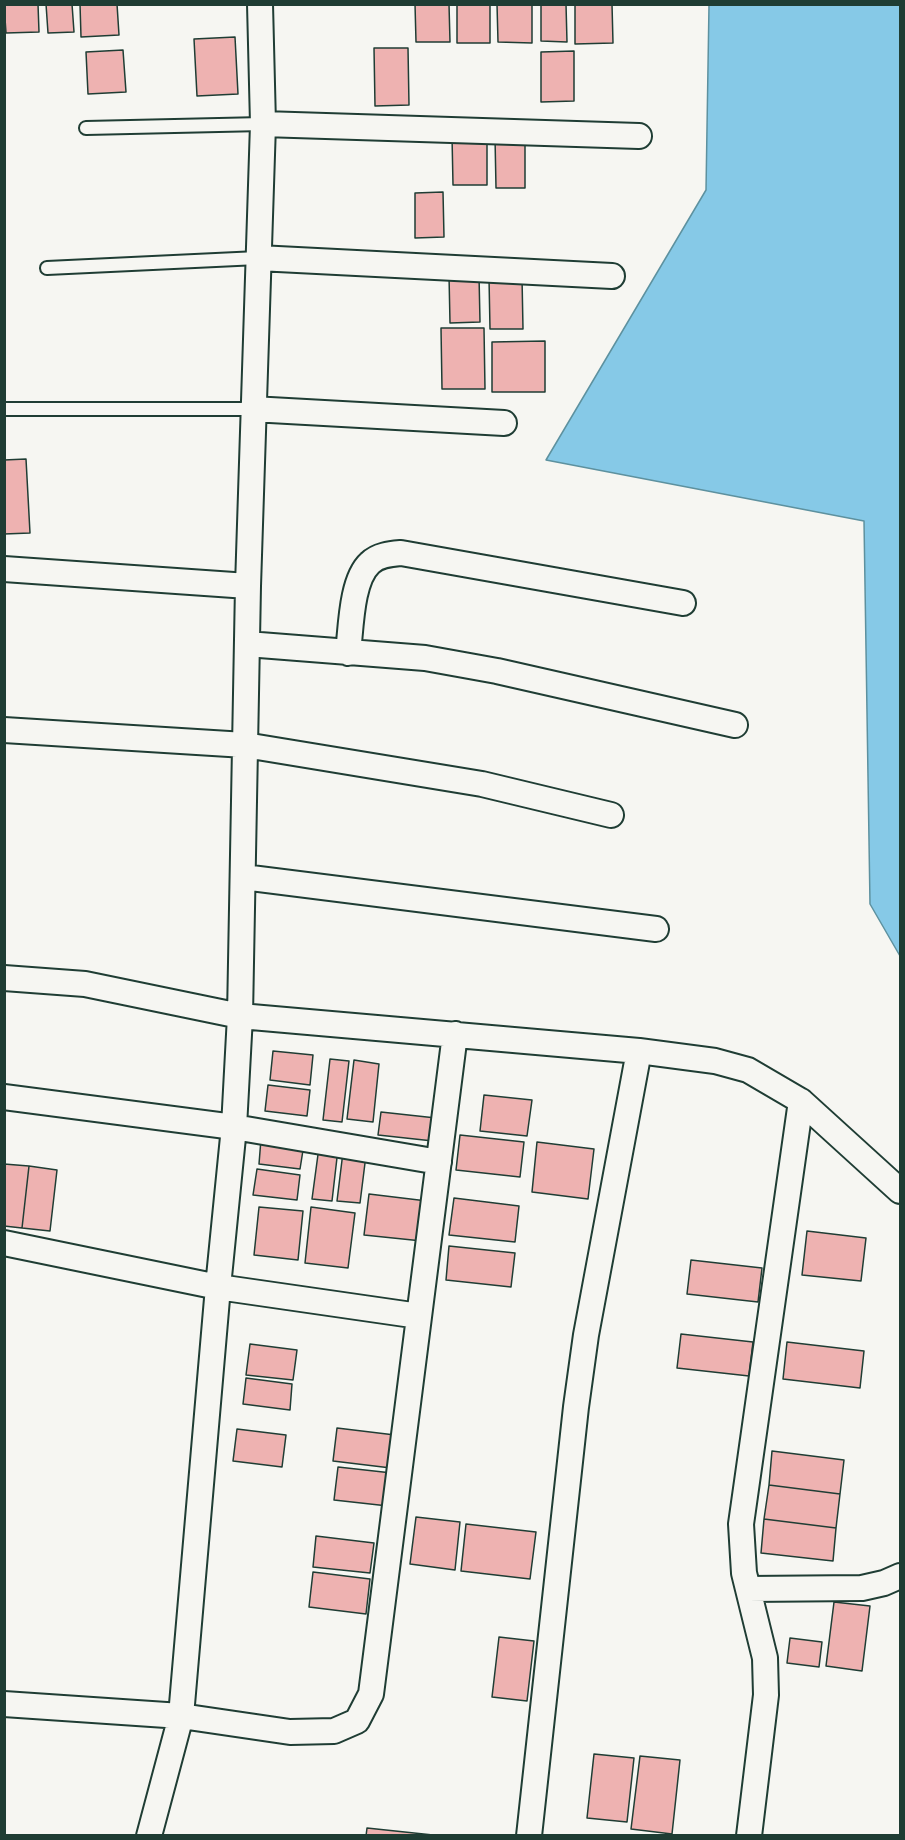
<!DOCTYPE html>
<html>
<head>
<meta charset="utf-8">
<style>
  body { margin:0 }
  #map { position:relative; width:905px; height:1840px; overflow:hidden; background:#f6f6f2; font-family:Itim,sans-serif }
  canvas { display:block }
  .frame { position:absolute; inset:0; border:6px solid #1f3d34; pointer-events:none }
</style>
</head>
<body>
<div id="map">
<canvas width="905" height="1840"></canvas>
<div class="frame"></div>
</div>
<script>
const g = document.querySelector('canvas').getContext('2d');
g.lineJoin = 'round';
function fillPath(path, color) { g.fillStyle = color; g.fill(path, 'evenodd'); }
function stroke(path, color, width, dash) { g.strokeStyle = color; g.lineWidth = width; g.lineCap = dash ? 'butt' : 'round'; g.setLineDash(dash || []); g.stroke(path); }
const water = new Path2D(`
  M709 5H900V956L870 904 864 521 546 460 706 190Z`);
fillPath(water, '#86c9e7');
stroke(water, '#5d919f', 1.5);
const building = new Path2D(`
  M4 4H38L39 32 6 33Z
  M46 4H72L74 32 48 33Z
  M80 4H117L119 35 81 37Z
  M415 4H449L450 42H416Z
  M457 4H490V43H457Z
  M497 4H532V43L498 42Z
  M541 4H566L567 42 541 41Z
  M575 4H612L613 43 575 44Z
  M235 37 238 94 197 96 194 39Z
  M374 48H408L409 105 375 106Z
  M123 50 126 92 88 94 86 52Z
  M574 51V101L541 102V52Z
  M487 135V185H453L452 136Z
  M495 137H525V188H496Z
  M443 192 444 237 415 238V193Z
  M449 275H479L480 322 450 323Z
  M522 277 523 329H490L489 278Z
  M441 328H484L485 389H442Z
  M545 341V392H492V342Z
  M26 459 30 533 4 534V460Z
  M273 1051 313 1055 310 1085 270 1080Z
  M330 1059 349 1061 342 1122 323 1120Z
  M354 1060 379 1064 373 1122 347 1119Z
  M268 1085 310 1090 307 1116 265 1111Z
  M484 1095 532 1100 527 1136 480 1131Z
  M381 1112 436 1118 433 1141 378 1135Z
  M460 1135 524 1142 520 1177 456 1170Z
  M261 1139 304 1144 300 1169 259 1164Z
  M537 1142 594 1149 588 1199 532 1192Z
  M319 1147 338 1149 332 1201 312 1199Z
  M343 1152 366 1155 360 1203 337 1201Z
  M4 1164 29 1166 22 1228 4 1226Z
  M29 1166 57 1170 50 1231 22 1228Z
  M257 1169 300 1175 297 1200 253 1195Z
  M369 1194 427 1201 422 1241 364 1235Z
  M454 1198 519 1206 515 1242 449 1235Z
  M259 1207 303 1211 298 1260 254 1255Z
  M311 1207 355 1213 348 1268 305 1263Z
  M807 1231 866 1238 861 1281 802 1275Z
  M449 1246 515 1253 511 1287 446 1280Z
  M691 1260 762 1268 758 1302 687 1294Z
  M681 1334 753 1342 749 1376 677 1368Z
  M787 1342 864 1351 860 1388 783 1379Z
  M250 1344 297 1350 293 1380 246 1375Z
  M246 1378 292 1384 290 1410 243 1404Z
  M337 1428 395 1435 391 1468 333 1461Z
  M237 1429 286 1435 282 1467 233 1461Z
  M772 1451 844 1460 840 1494 769 1485Z
  M338 1467 392 1473 388 1506 334 1500Z
  M769 1485 840 1494 836 1528 764 1519Z
  M416 1517 460 1522 455 1570 410 1564Z
  M764 1519 836 1528 833 1561 761 1553Z
  M466 1524 536 1532 530 1579 461 1571Z
  M316 1536 374 1543 370 1573 313 1567Z
  M313 1572 370 1579 366 1614 309 1607Z
  M834 1602 870 1606 862 1671 826 1666Z
  M499 1637 534 1641 527 1701 492 1697Z
  M790 1638 822 1642 819 1667 787 1663Z
  M594 1754 634 1758 627 1822 587 1818Z
  M640 1756 680 1760 672 1834 631 1829Z
  M367 1828 433 1835V1836H366Z`);
fillPath(building, '#eeb2b1');
stroke(building, '#1f3d34', 1.5);
const service = new Path2D(`
  M86 128 263 124
  M47 268 258 258
  M4 409H252`);
const minor = new Path2D(`
  M263 124 639 136
  M258 258 612 276
  M252 409 504 423
  M4 569 248 586
  M247 644 425 658 497 671 735 725
  M348 653C351 629 351 580 370 563 378 555 390 554 401 553L683 603
  M4 730 245 745 482 784 611 815
  M243 877 656 929
  M4 978 85 984 240 1016 639 1051 715 1061 748 1070 801 1101 900 1191
  M4 1097 234 1127 439 1162
  M4 1243 218 1287 419 1316
  M748 1589 862 1588 884 1583 900 1576
  M4 1704 181 1716 290 1732 334 1731 357 1721 371 1694 455 1034
  M149 1836 181 1716 218 1287 234 1127 240 1016 248 586 263 124 260 4
  M529 1836 576 1407 586 1335 639 1051
  M749 1836 766 1695 765 1658 744 1573 741 1524 801 1101`);
stroke(service, '#1f3d34', 16);
stroke(minor, '#1f3d34', 28);
stroke(service, '#f6f6f2', 12);
stroke(minor, '#f6f6f2', 24);
</script>
</body>
</html>
